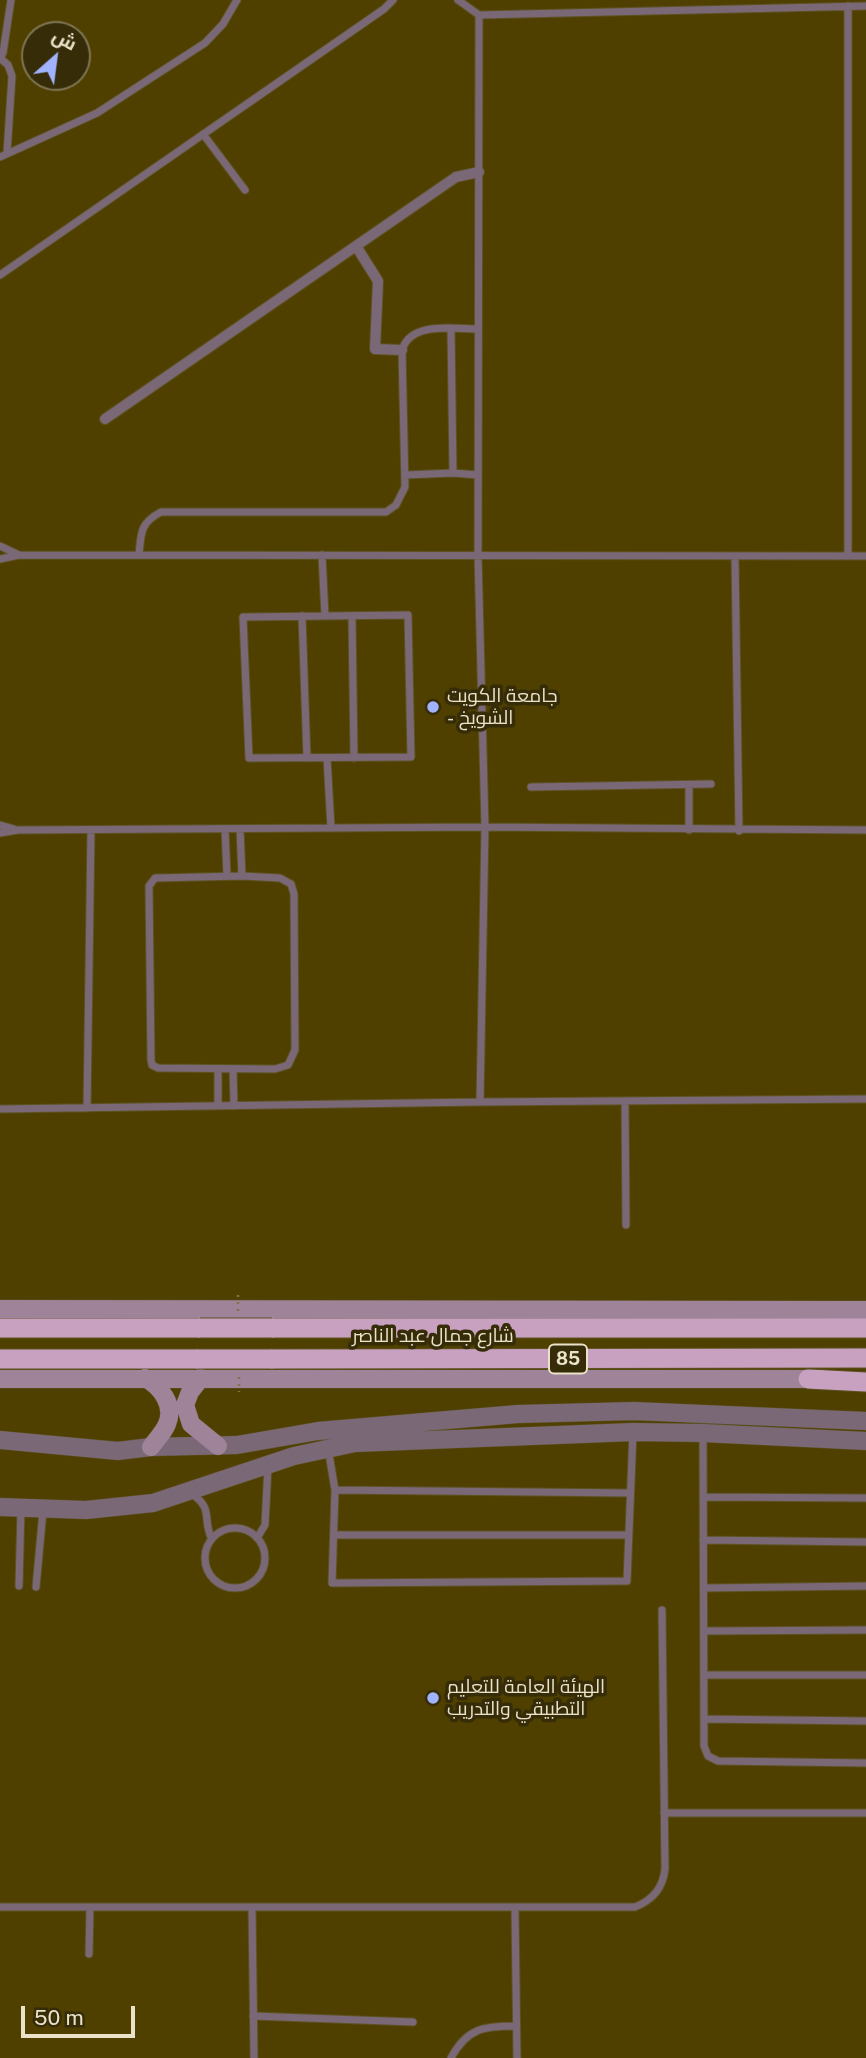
<!DOCTYPE html>
<html>
<head>
<meta charset="utf-8">
<style>
  body { margin:0 }
  #map { position:relative; width:866px; height:2058px; overflow:hidden; background:#433603; font-family:"Public Sans",Cairo,sans-serif }
  canvas { display:block }
  .north { position:absolute; left:21px; top:21px; width:70px; height:70px; box-sizing:border-box; background:#362c08; border:2px solid #7e7556; border-radius:50%; rotate:28deg; font-size:19px; font-weight:700; line-height:28px; text-align:center; color:#eae3ca }
  .north::after { content:''; display:block; margin:auto; width:24px; height:32px; background:#a1b3fd; clip-path:polygon(50% 0,100% 100%,50% 72%,0 100%) }
  .scale { position:absolute; left:21px; top:2006px; width:114px; height:32px; box-sizing:border-box; border:4px solid #eae3ca; border-top:0; padding-left:9px; font-size:21px; line-height:24px; white-space:nowrap; color:#eae3ca; -webkit-text-stroke:5px #362c08; paint-order:stroke }
</style>
</head>
<body>
<div id="map">
<canvas width="866" height="2058"></canvas>
<div class="north">ش</div>
<div class="scale">50 m</div>
</div>
<script>
const g = document.querySelector('canvas').getContext('2d');
g.lineJoin = 'round';
function fillPath(path, color) { g.fillStyle = color; g.fill(path, 'evenodd'); }
function stroke(path, color, width, dash) { g.strokeStyle = color; g.lineWidth = width; g.lineCap = dash ? 'butt' : 'round'; g.setLineDash(dash || []); g.stroke(path); }
function write(font, color, halo, rows, align = 'center') {
  g.font = font + ' "Public Sans",Cairo,sans-serif'; g.lineWidth = 7; g.setLineDash([]); g.textBaseline = 'middle'; g.strokeStyle = halo; g.fillStyle = color; for (const [text, x, y, turn = 0] of rows) {
    g.save(); g.translate(x, y); g.rotate((+turn || 0) * Math.PI / 180); g.textAlign = isNaN(turn) ? turn : align; if (halo) g.strokeText(text, 0, 0); g.fillText(text, 0, 0); g.restore();
  }
}
fillPath(new Path2D(`
  M0 0H866V2058H0ZM35 35H77V77H35Z`), '#4f4000');
const service = new Path2D(`
  M458 0 479 15 866 6
  M848 6V556
  M479 15 478 556 485 827 480 1102
  M0 58 8 65 12 76 7 153
  M0 58 3 53 11 0
  M203 134 245 190
  M0 157 97 113 205 43 223 24 237 0
  M0 275 384 9 393 0
  M451 330 453 473
  M405 475 453 473 478 475
  M0 546 19 555
  M139 555C141 533 140 523 161 512H386L396 505 405 487 402 350C411 321 453 329 478 329
  M322 555 325 616
  M735 556 739 831
  M0 559 19 555 866 556
  M408 615 411 757 249 758 243 617Z
  M302 616 307 758
  M352 616 354 758
  M327 758 331 828
  M689 785V830
  M531 787 711 784
  M0 825 14 829
  M225 829 227 876
  M240 829 242 876
  M0 833 18 830 485 827 866 830
  M242 876 280 878 291 884 294 894 295 1050 288 1065 275 1069 158 1068 152 1065 151 1060 149 886 155 878Z
  M218 1069V1106
  M233 1069 234 1106
  M625 1101 626 1225
  M87 1108 91 830
  M0 1109 480 1102 866 1099
  M703 1433 704 1746 708 1756 718 1761 866 1763
  M328 1448 335 1490 332 1583 627 1581 633 1432
  M335 1490 630 1493
  M189 1492C216 1509 201 1519 212 1539
  M703 1497 866 1498
  M205 1558a30 30 0 1 1 60 0a30 30 0 1 1-60 0Z
  M334 1535H629
  M257 1538 265 1525 268 1466
  M703 1540 866 1542
  M19 1586 21 1508
  M36 1587 43 1511
  M704 1588 866 1586
  M704 1631 866 1630
  M704 1675H866
  M704 1719 866 1721
  M664 1813H866
  M0 1907H635C653 1900 663 1888 665 1869L662 1610
  M252 1907 254 2058
  M515 1908 517 2058
  M89 1954 90 1907
  M253 2016 413 2022
  M451 2058C467 2028 484 2026 516 2026`);
const pedestrian = new Path2D(`
  M356 246 378 281 375 349 402 350
  M105 419 456 177 479 172`);
const tertiary = new Path2D(`
  M0 1440 118 1451 151 1447 237 1445 318 1431 518 1414 634 1411 866 1421
  M0 1507 86 1510 153 1503 294 1456 355 1443 633 1432 703 1433 866 1441`);
const secondary = new Path2D(`
  M0 1309 866 1310
  M145 1378C161 1387 175 1405 167 1424 164 1432 156 1440 151 1447
  M201 1378 190 1392 185 1405 191 1424 218 1446
  M0 1379H822`);
const trunk = new Path2D(`
  M0 1328H200
  M272 1328H866
  M0 1359H198
  M271 1359 866 1358
  M808 1379 866 1382`);
stroke(service, '#5e5223', 9);
stroke(pedestrian, '#5e5223', 12);
stroke(tertiary, '#5e5223', 19);
stroke(secondary, '#5e5223', 19);
stroke(trunk, '#5e5223', 21);
stroke(service, '#7a6876', 7);
stroke(pedestrian, '#7a6876', 10);
stroke(tertiary, '#7a6876', 18);
stroke(secondary, '#9f8399', 18);
stroke(trunk, '#c8a1c0', 19);
const trunkBridge = new Path2D(`
  M200 1328H272
  M198 1359H271`);
stroke(trunkBridge, '#5e5223', 21, []);
stroke(new Path2D(`
  M238 1295V1311
  M239 1377V1392`), '#7e7349', 2.5, [2, 5]);
stroke(trunkBridge, '#c8a1c0', 19);
for (const [x, y, r, color] of [
  [433,707,7,"#a1b3fd"],
  [433,1698,7,"#a1b3fd"]
]) { const dot = new Path2D(); dot.arc(x, y, r, 0, 2 * Math.PI); g.fillStyle = color; g.fill(dot); stroke(dot, '#362c08', 2.5); }
for (const [x, y, w] of [
  [568,1359,38]
]) { const box = new Path2D(); box.roundRect(x - w / 2, y - 14.5, w, 29, 5); g.fillStyle = '#362c08'; g.fill(box); stroke(box, '#eae3ca', 2); }
write('bold 18px', '#eae3ca', null, [
  ["85",568,1359]
]);
write('19px', '#eae3ca', '#362c08', [
  ["جامعة الكويت",447,696],
  ["- الشويخ",447,718],
  ["الهيئة العامة للتعليم",447,1687],
  ["التطبيقي والتدريب",447,1709]
], 'left');
write('19px', '#eae3ca', '#362c08', [
  ["شارع جمال عبد الناصر",433,1336]
]);
</script>
</body>
</html>
